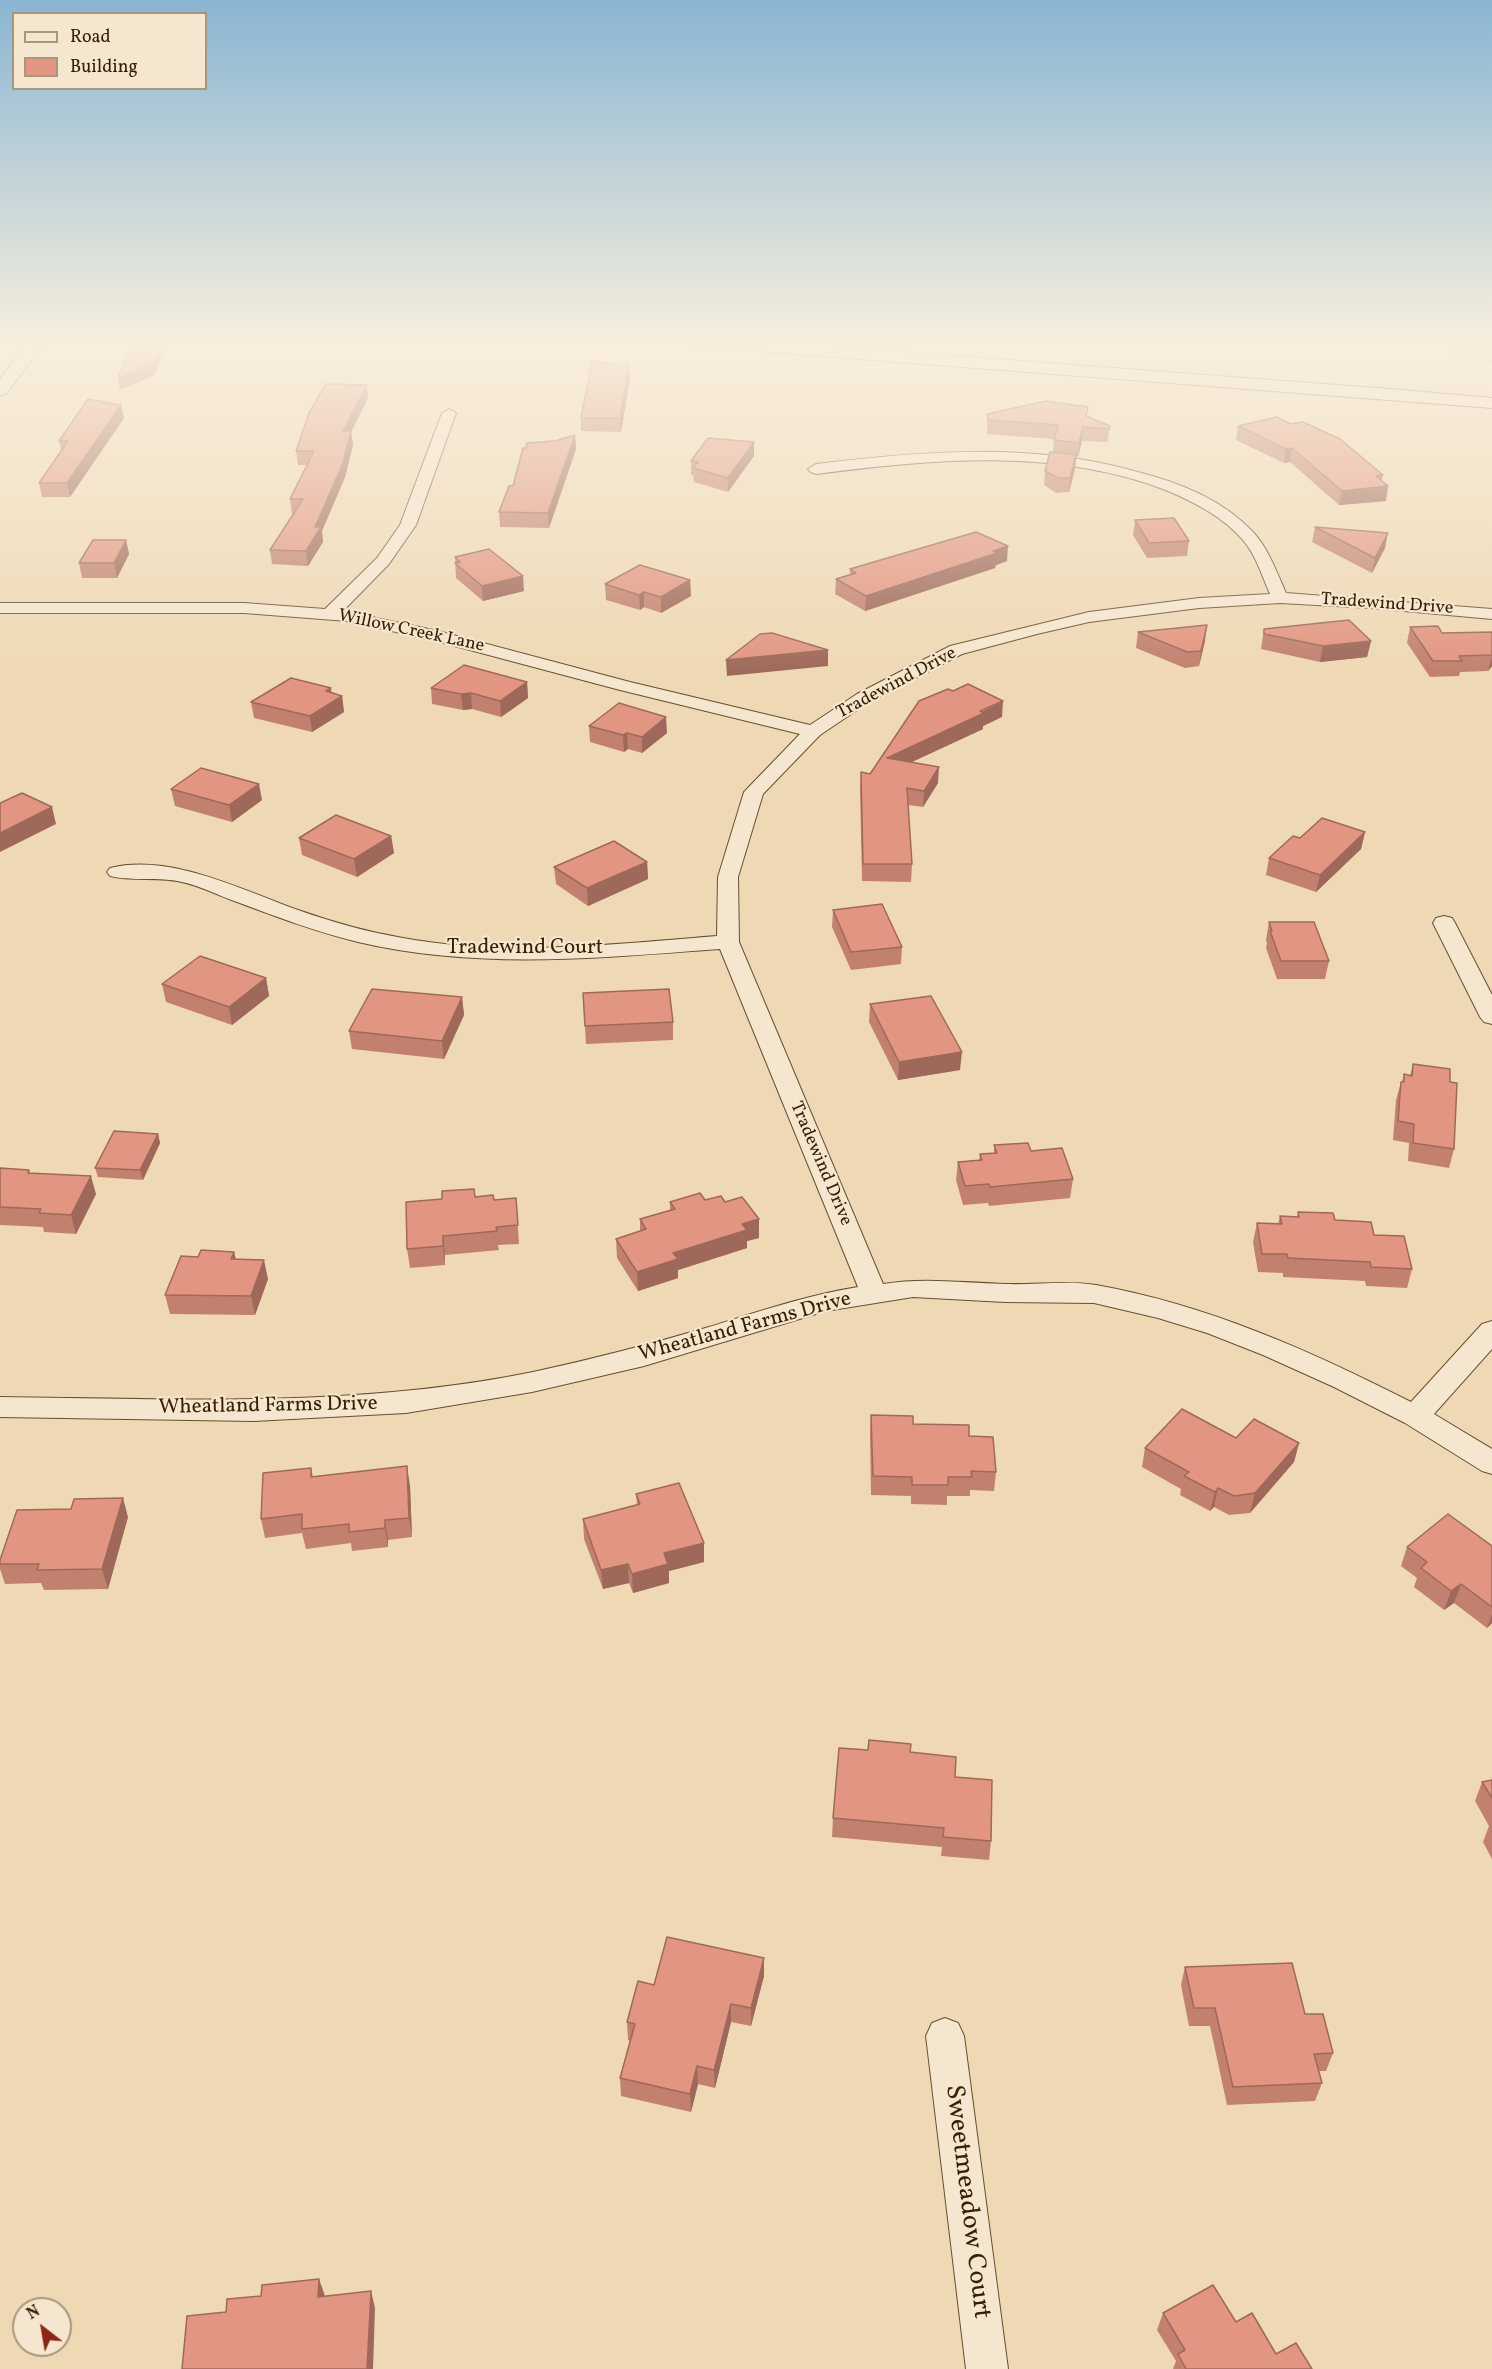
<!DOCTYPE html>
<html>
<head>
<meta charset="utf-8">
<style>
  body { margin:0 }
  #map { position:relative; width:1492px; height:2369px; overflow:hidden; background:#efd9b5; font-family:Vollkorn,serif }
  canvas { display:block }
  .legend { position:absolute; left:12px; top:12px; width:195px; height:78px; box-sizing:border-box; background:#f5e6cf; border:2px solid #a9977d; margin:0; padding:8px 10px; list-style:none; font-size:18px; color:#382102 }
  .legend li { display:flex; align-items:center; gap:12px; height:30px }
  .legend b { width:30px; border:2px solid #a9977d }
  .north { position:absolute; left:12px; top:2297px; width:60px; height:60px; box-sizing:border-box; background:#f5e6cf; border:2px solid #a9977d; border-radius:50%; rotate:329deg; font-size:16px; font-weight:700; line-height:24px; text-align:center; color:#382102 }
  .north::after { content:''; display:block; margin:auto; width:21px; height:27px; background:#8f2418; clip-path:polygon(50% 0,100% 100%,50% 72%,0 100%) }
</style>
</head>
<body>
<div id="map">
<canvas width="1492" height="2369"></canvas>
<ul class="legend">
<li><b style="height:8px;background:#f5e6cf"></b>Road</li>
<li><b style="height:16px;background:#e29681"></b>Building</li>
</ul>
<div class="north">N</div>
</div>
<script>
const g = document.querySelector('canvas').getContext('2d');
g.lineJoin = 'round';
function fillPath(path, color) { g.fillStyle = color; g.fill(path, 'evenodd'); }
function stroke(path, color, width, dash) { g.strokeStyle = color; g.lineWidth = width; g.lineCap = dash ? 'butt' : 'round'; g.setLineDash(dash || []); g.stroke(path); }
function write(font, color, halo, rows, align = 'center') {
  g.font = font + ' Vollkorn,serif'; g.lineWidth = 4.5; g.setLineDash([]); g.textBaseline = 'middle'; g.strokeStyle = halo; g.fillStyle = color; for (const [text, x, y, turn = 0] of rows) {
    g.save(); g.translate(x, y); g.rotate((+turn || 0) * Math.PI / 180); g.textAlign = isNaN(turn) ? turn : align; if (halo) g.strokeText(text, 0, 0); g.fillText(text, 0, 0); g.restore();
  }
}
fillPath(new Path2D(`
  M1454 341H1492V365L1449 352Z`), '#bbbf8c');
const minor = new Path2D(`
  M449 409 456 413 416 525 389 564 343 611 438 631 630 682 810 725 857 694 950 646 1089 612 1199 598 1270 594C1262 576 1256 555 1243 540 1223 517 1196 503 1168 491 1055 447 933 459 816 474L811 472 808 469 816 464C925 451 1031 442 1138 472 1181 483 1223 500 1254 533 1269 550 1277 573 1286 593L1492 609V619L1371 608 1280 603 1199 608 1089 622 1037 634 962 654 869 702 820 735 763 794 738 877 739 942 883 1284C924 1277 964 1283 1006 1284 1035 1285 1068 1280 1096 1285 1208 1305 1311 1351 1411 1402L1482 1324 1492 1321V1349L1434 1414 1492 1449V1474L1482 1471 1405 1423 1334 1387 1263 1355 1207 1333 1158 1318 1094 1303 1005 1302 913 1297 826 1311 644 1366 532 1392 406 1413 254 1421 0 1417V1397C180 1399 356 1408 533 1372 593 1359 651 1344 709 1327 758 1312 807 1295 858 1287L720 949C599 958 477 970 358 942 317 932 277 917 237 902 219 896 201 886 182 882 158 876 133 882 110 876L107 872 110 868C170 853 242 890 298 910 332 922 367 932 403 938 506 957 614 944 717 936L718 877 744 792 800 734 620 690 436 641 347 621 244 613H0V603H244L325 609 377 558 400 525 442 413Z
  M1444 916 1452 918 1455 923 1492 995V1024L1484 1022 1480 1017 1433 923 1436 918Z
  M945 2018 958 2023 964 2036 1008 2369H966L926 2036 932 2023Z`);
const tertiary = new Path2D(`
  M29 341H46L6 394 0 395V379Z
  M684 341H758L1390 389 1492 398V408L692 346Z`);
stroke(minor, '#664f2f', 2);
stroke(tertiary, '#664f2f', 2);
fillPath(minor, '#f5e6cf');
fillPath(tertiary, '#f5e6cf');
fillPath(new Path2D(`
  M630 379 621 432 581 431V418Z
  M368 398 351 432 353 445 345 477 322 531 323 542 308 566 272 564 270 550 294 514H292L290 499 307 465H298L296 451Z
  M987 414 1087 416 1110 426 1108 440V442L1082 441 1078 457H1076L1075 469 1069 492 1056 493 1044 485 1045 471 1053 452 1054 439 987 434Z
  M124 418 70 497H42L39 483 61 451 59 441Z
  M1238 426 1383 475 1382 481 1386 501 1339 505 1290 462 1284 463 1236 440Z
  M575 435 576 449 549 528 500 527 499 512 513 486 526 448 555 441Z
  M754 456 728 492 694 482 693 475H691V461Z
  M1135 520 1189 541 1187 556 1147 558 1133 535Z
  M1315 527 1385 548 1372 573 1312 542Z
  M126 540 129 554 117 578H82L79 563Z
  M455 557 524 591 483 601 456 578Z
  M1007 561 996 565 995 568 865 611 835 594 836 579 850 574V569Z
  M690 580 691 596 661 613 644 607 640 610 606 600 605 584Z
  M1410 627 1442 633 1492 632V666L1488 671 1460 672 1459 676 1430 677 1407 643Z
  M1264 629 1371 641 1367 657 1320 662 1261 649Z
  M1138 632 1205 641 1199 666 1185 668 1136 648Z
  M527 682 528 698 501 717 472 709 463 710 432 704 431 688Z
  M331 688V692L342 696 344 712 312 732 254 718 251 702Z
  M1002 717 983 726V729L912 762 938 783 923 807 908 805 912 864 911 882 862 881 860 789 861 772 870 774Z
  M589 726 667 733 642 753 628 749 624 752 590 742Z
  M171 789 262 800 232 822 175 806Z
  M1365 832 1361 849 1316 892 1266 875 1269 858 1300 838Z
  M391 836 394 853 357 877 302 855 299 838Z
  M647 862 648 879 588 906 556 884 554 867Z
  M833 910 902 947 901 964 851 970 832 927Z
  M1269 922 1329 961 1325 979H1277L1266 948 1267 943 1266 940Z
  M266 978 269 996 232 1025 166 1002 162 984Z
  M583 993 673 1022V1040L586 1044Z
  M462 997 464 1015 444 1059 352 1049 349 1031Z
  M870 1004 960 1070 898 1080 869 1022Z
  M1413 1064 1450 1082 1454 1149 1449 1168 1408 1161 1409 1143 1393 1140 1396 1100 1401 1082H1402L1404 1074 1410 1076Z
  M158 1134 160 1143 143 1180 98 1177 95 1168Z
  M994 1145 1031 1151 1073 1179 1070 1198 989 1206 988 1203 963 1205 956 1180 958 1162 979 1160 980 1154 994 1153Z
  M0 1168 29 1170 30 1173 96 1194 76 1234 44 1232 43 1227 0 1225Z
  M475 1197 494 1200 516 1198 519 1244 498 1245 499 1250 445 1255V1265L410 1268 407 1249Z
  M705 1200 725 1202 759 1219V1238L747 1241V1248L678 1270V1278L638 1291 617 1258 616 1239 640 1231V1219L670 1210V1202Z
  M1298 1212 1335 1220 1374 1235 1412 1269 1407 1288 1366 1286 1365 1281 1283 1277V1273L1258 1272 1253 1242 1257 1223 1278 1224 1280 1216 1297 1217Z
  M234 1252 236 1259 268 1279 255 1315 170 1314 165 1295 198 1257Z
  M871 1415 969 1436 996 1472 994 1491 970 1490V1496H947V1505L911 1504V1496L871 1495 870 1434Z
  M1236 1438 1299 1443 1294 1462 1250 1513 1229 1515 1214 1507 1210 1511 1180 1495 1181 1489 1142 1467 1145 1448Z
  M311 1468 313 1477 410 1486 412 1537 388 1540V1547L352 1551 351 1543 306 1549 302 1533 265 1538 261 1519Z
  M636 1494 704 1543V1562L669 1571V1583L633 1593 629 1583 603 1589 584 1539 583 1519 637 1505Z
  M128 1517 108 1589 44 1590 41 1583 5 1584 0 1569V1560Z
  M1492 1546V1623L1487 1628 1454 1603 1444 1610 1414 1587 1417 1578 1401 1566 1407 1547Z
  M868 1750 910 1752 955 1777 991 1841 989 1860 941 1856 942 1847 832 1837 833 1818Z
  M1492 1780V1859L1483 1842 1489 1826 1475 1801 1482 1782Z
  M764 1958V1976L751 2026 731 2022 715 2088 698 2084 691 2112 621 2096 620 2078 630 2041 628 2040 627 2022 654 1985Z
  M1185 1967 1305 2014 1333 2053 1326 2071H1319L1322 2083 1315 2101 1227 2105 1210 2026H1189L1181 1985Z
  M1163 2313 1236 2322 1276 2354 1312 2369H1173L1176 2361 1157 2330Z`), '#c2816f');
fillPath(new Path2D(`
  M162 341 169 342 155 375 120 390 118 377Z
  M629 366 630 379 621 432 620 418Z
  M367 385 368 398 351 432 353 445 345 477 322 531 323 542 308 566 306 551 315 527 343 431Z
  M121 405 124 418 70 497 67 483Z
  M1083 427 1082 441 1078 457 1079 443Z
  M575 435 576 449 549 528 548 513Z
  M754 442V456L728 492V478Z
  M1292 448 1290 462 1284 463 1286 449Z
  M1076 455 1075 469 1069 492 1070 478Z
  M1388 486 1386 501 1339 505 1342 491Z
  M1388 533 1385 548 1372 573 1375 558Z
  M126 540 129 554 117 578 114 563Z
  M1008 546 1007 561 996 565 995 568 865 611 866 596Z
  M523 576 524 591 483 601 482 586Z
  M690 580 691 596 661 613V597Z
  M644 592V607L640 610 639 595Z
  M1207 625 1205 641 1199 666 1201 651Z
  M1371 641 1367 657 1320 662 1323 646Z
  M828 650V666L727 676 726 660Z
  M1492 655V666L1488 671Z
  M527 682 528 698 501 717 500 701Z
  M331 688 332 701 342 696 344 712 312 732 310 716 326 691Z
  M471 693 472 709 463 710 461 694Z
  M1003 701 1002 717 983 726V729L886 774 887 758Z
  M666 717 667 733 642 753V737Z
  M627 733 628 749 624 752 623 735Z
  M939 767 938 783 923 807 924 791Z
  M259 784 262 800 232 822 229 805Z
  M52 807 56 824 0 852V833Z
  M1365 832 1361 849 1316 892 1320 875Z
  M391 836 394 853 357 877 354 859Z
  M647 862 648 879 588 906 587 888Z
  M266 978 269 996 232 1025 229 1007Z
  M462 997 464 1015 444 1059 442 1041Z
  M962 1052 960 1070 898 1080 899 1062Z
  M158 1134 160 1143 143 1180 140 1170Z
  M91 1176 96 1194 76 1234 71 1215Z
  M759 1219V1238L747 1241V1248L678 1270V1278L638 1291 637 1272 673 1253 742 1224Z
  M443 1236 445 1255V1265L443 1246Z
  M234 1252 238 1270 231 1259Z
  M264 1260 268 1279 255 1315 251 1296Z
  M1299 1443 1294 1462 1250 1513 1255 1493Z
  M407 1466 410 1486 412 1537 409 1518Z
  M1218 1488 1214 1507 1210 1511 1215 1492Z
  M123 1498 128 1517 108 1589 102 1569Z
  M385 1520 388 1540V1547L385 1528Z
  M704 1543V1562L669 1571V1583L633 1593 632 1574 664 1553Z
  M628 1564 629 1583 603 1589 601 1570Z
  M1461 1584 1454 1603 1444 1610 1451 1591Z
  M1492 1614V1623L1487 1628Z
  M764 1958V1976L751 2026V2008Z
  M731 2004V2022L715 2088 714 2070Z
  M697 2066 698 2084 691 2112 690 2094Z
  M319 2279 325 2296 318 2297Z
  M371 2291 375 2308 373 2369H367Z`), '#9e695a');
const building = new Path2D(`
  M133 341H162L153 362 118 377Z
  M592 361 629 366 620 418H581Z
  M326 384 367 385 343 431H351L343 463 315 527H321L306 551 270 550 303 499H290L314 451H296L309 413 323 389Z
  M88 399 121 405 67 483H39L68 441H59Z
  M1046 401 1088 407 1086 416 1110 426 1109 429 1083 427 1079 443 1054 440 1058 425 988 420 987 414Z
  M1277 417 1291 424 1303 422 1340 439 1383 475 1376 476 1388 486 1342 491 1292 448 1286 449 1238 426Z
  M575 435 548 513 499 512 509 486H513L523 448H526L527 443 555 441Z
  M708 438 754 442 728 478 693 468 698 462 691 461Z
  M1050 452 1076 455 1070 478H1058L1045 471Z
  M1174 518 1189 541 1149 543 1135 520Z
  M1315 527 1388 533 1375 558Z
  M976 532 1008 546 993 551 997 553 866 596 836 579 856 573 850 569Z
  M93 540H126L114 563H79Z
  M489 549 523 576 482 586 455 563 460 562 455 557Z
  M640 565 690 580 661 597 644 592 639 595 605 584Z
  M1349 620 1371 641 1323 646 1264 634V629Z
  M1207 625 1201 651 1187 652 1138 632Z
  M1438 626 1442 633 1492 632V655L1459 656 1462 661H1433L1410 627Z
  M772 633 828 650 726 660 760 634Z
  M464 665 527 682 500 701 471 693 461 694 431 688Z
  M291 678 331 688 326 691 342 696 310 716 251 702Z
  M968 684 1003 701 980 711 984 713 887 758 939 767 924 791 907 788 912 864H863L861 772 870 774 919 701 948 689 953 691Z
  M619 703 666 717 642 737 627 733 623 735 589 726Z
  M201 768 259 784 229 805 171 789Z
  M22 793 52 807 0 833V803Z
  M336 815 391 836 354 859 299 838Z
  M1322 818 1365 832 1320 875 1269 858 1293 836 1300 838Z
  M614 841 647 862 587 888 554 867Z
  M882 904 902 947 851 952 833 910Z
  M1269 922H1314L1329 961H1281L1270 931H1272Z
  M200 956 266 978 229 1007 162 984Z
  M372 989 462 997 442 1041 349 1031Z
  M669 989 673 1022 585 1026 583 993Z
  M931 996 962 1052 899 1062 870 1004Z
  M1413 1064 1450 1069V1082L1457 1083 1454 1149 1413 1143 1414 1124 1398 1121 1401 1082H1404V1074L1412 1076Z
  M114 1131 158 1134 140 1170 95 1168Z
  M1028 1143 1031 1151 1062 1148 1073 1179 990 1187 989 1184 965 1186 958 1162 982 1160 980 1154 997 1153 994 1145Z
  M0 1168 29 1170 28 1173 91 1176 71 1215 39 1213 41 1209 0 1207Z
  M474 1189 475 1197 493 1195 494 1200 516 1198 518 1225 496 1227 497 1231 443 1236V1246L407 1249 406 1202 442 1199V1191Z
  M700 1193 705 1200 721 1196 725 1202 742 1197 759 1219 742 1224 747 1230 673 1253 678 1259 637 1272 616 1239 646 1229 640 1219 675 1209 670 1202Z
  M1298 1212 1333 1213 1335 1220 1371 1222 1374 1235 1404 1236 1412 1269 1371 1267 1370 1262 1288 1258 1287 1254H1262L1257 1223 1282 1224 1280 1216 1299 1217Z
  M201 1250 234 1252 231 1259 264 1260 251 1296 165 1295 181 1256 198 1257Z
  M1182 1409 1236 1438 1254 1419 1299 1443 1255 1493 1234 1496 1218 1488 1215 1492 1184 1476 1189 1472 1145 1448Z
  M871 1415 913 1416V1424L969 1425V1436L993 1437 996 1472 971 1471 972 1477H948V1485H912V1477L873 1476Z
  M407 1466 409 1518 385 1520V1528L349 1532V1524L302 1529V1514L261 1519 263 1473 311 1468V1477Z
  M679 1483 704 1543 664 1553 668 1564 632 1574 628 1564 601 1570 583 1519 640 1504 636 1494Z
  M123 1498 102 1569 37 1570 39 1564H0V1560L17 1510 71 1509 74 1499Z
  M1448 1514 1492 1546V1607L1461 1584 1451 1591 1421 1568 1427 1562 1407 1547Z
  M869 1740 911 1744 910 1752 956 1757 955 1777 992 1780 991 1841 943 1837 944 1828 833 1818 839 1748 868 1750Z
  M1492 1780V1798L1482 1782Z
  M667 1937 764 1958 751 2008 731 2004 714 2070 697 2066 690 2094 620 2078 635 2024 627 2022 638 1981 654 1985Z
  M1292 1963 1305 2014H1323L1333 2053 1314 2054 1322 2083 1233 2087 1215 2008H1194L1185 1967Z
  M319 2279 318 2297 371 2291 367 2369H182L187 2316 226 2312 227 2299 261 2296 262 2285Z
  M1213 2285 1236 2322 1252 2313 1276 2354 1296 2343 1312 2369H1186L1178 2354 1185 2350 1163 2313Z`);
fillPath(building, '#e29681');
stroke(building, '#9e695a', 1.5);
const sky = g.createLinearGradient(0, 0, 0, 673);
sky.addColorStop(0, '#89b6d2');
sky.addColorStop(0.51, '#f8eede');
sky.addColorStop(1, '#f8eede00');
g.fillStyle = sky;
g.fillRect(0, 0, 1492, 673);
write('18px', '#382102', '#f5e6cf', [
  ["Tradewind Drive",1387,605,4],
  ["Willow Creek Lane",411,632,12],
  ["Tradewind Drive",897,684,-28],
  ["Tradewind Drive",820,1164,67]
]);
write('21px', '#382102', '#f5e6cf', [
  ["Tradewind Court",525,949],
  ["Wheatland Farms Drive",745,1328,-15],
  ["Wheatland Farms Drive",268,1407,-1]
]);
write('26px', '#382102', '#f5e6cf', [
  ["Sweetmeadow Court",966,2202,83]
]);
</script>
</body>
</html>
